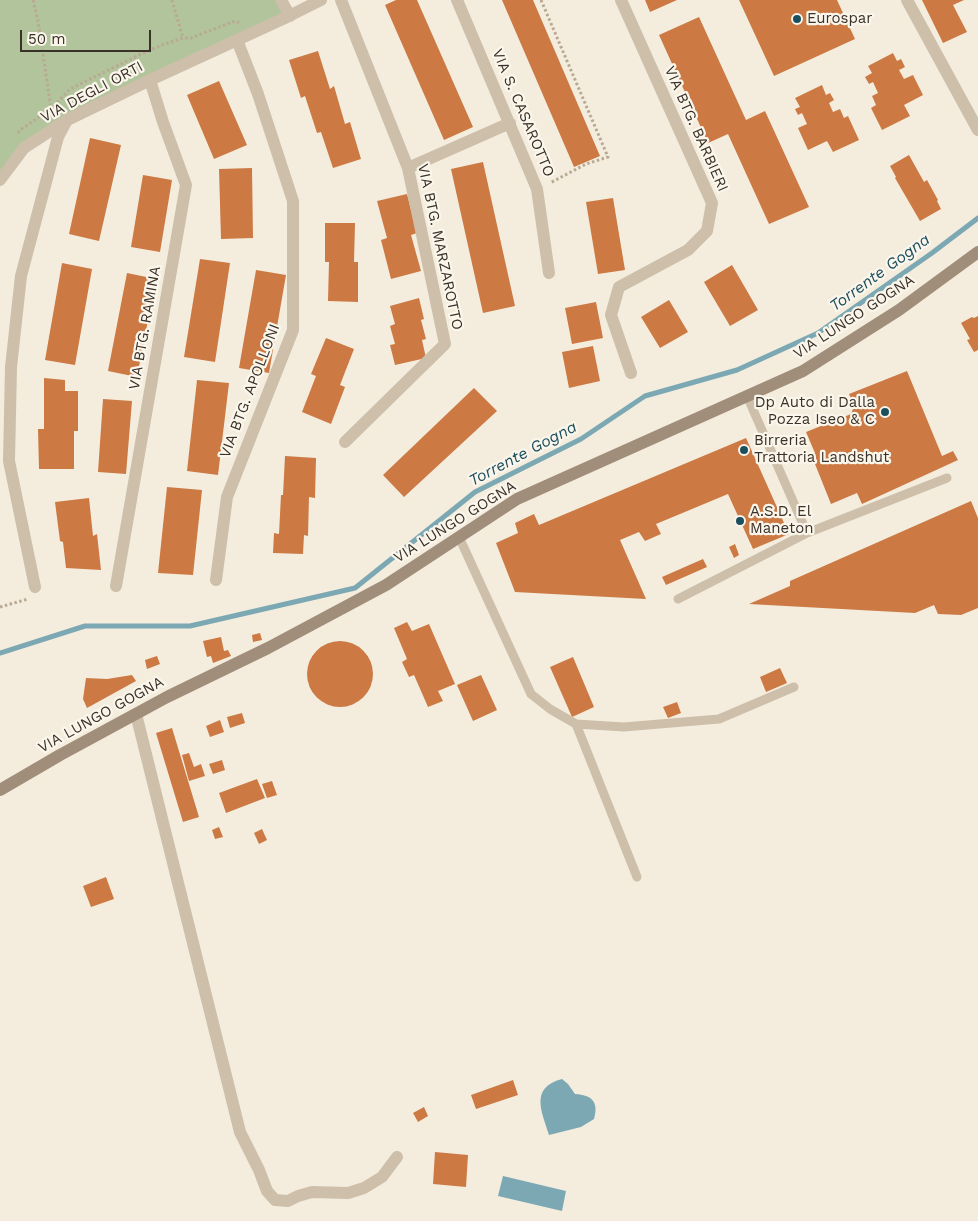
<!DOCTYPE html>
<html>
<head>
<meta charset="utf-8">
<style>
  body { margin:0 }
  #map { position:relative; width:978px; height:1221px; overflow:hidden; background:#f4edde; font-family:"Work Sans",sans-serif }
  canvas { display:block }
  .scale { position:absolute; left:20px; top:30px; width:131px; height:22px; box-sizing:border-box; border:2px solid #3a3129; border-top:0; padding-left:6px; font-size:15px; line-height:18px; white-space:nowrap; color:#3a3129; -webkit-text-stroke:4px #fbf6eb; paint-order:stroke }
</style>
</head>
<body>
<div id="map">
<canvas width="978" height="1221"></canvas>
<div class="scale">50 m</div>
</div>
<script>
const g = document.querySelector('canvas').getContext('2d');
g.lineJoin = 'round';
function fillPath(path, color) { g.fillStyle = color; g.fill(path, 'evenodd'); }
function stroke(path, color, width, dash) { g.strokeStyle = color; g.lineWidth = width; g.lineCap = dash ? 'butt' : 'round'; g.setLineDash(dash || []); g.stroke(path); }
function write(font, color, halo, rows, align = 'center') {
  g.font = font + ' "Work Sans",sans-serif'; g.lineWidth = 4.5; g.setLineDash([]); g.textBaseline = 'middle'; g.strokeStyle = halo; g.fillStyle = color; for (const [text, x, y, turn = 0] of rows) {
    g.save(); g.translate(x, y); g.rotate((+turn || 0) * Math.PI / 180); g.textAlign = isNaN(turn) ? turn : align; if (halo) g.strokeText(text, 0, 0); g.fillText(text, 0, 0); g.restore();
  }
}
fillPath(new Path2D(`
  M0 0H281L290 16 24 148 0 180Z`), '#b1c49c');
fillPath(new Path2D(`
  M562 1079 568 1084 575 1094C592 1095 599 1102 594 1119L581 1127 549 1135C542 1112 529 1088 562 1079Z
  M503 1176 566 1191 562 1211 498 1196Z`), '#7ba8b3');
stroke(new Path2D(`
  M0 653 85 626H190L355 588 475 492 581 439 645 396 737 370 818 333 932 253 978 218`), '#7ba8b3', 5);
fillPath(new Path2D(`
  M396 0H417L473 127 444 140 385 5Z
  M502 0H533L600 156 574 167Z
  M645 0H677L650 12Z
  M739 0H837L855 39 774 76Z
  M922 0H964L953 5 967 32 943 43Z
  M699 17 746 120 765 111 809 207 769 224 728 134 708 143 659 35Z
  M318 51 330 89 334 86 345 124 350 122 361 159 333 168 321 132 317 133 305 96 301 98 289 60Z
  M893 53 897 61 901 59 905 67 899 70 904 79 913 75 923 95 904 105 910 116 882 130 871 108 876 105 872 96 878 93 873 82 869 84 865 77 872 73 868 66Z
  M219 81 247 145 214 159 187 95Z
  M822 85 826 95 830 93 834 100 829 103 833 112 840 109 844 118 848 116 859 140 833 152 827 141 808 150 798 128 807 124 802 113 798 115 795 109 800 107 795 98Z
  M90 138 121 145 99 241 69 234Z
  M909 155 924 182 927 180 938 200 937 201 941 209 920 221 895 178 896 177 890 166Z
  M483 162 515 306 483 313 451 169Z
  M252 168 253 238 221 239 219 169Z
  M143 175 172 180 160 252 131 247Z
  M407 194 417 233 411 235 421 271 391 279 381 240 387 238 377 201Z
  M613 198 625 270 598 274 586 202Z
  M325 223H355L354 262H358V302L328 301 329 262H325Z
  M200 259 230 263 215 362 184 357Z
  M62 263 92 269 75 365 45 360Z
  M732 265 758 310 730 326 704 282Z
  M256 270 286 275 269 373 239 368Z
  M127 273 156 279 137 377 108 371Z
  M419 298 424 319 421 320 426 339 422 340 426 358 395 365 390 345 395 344 390 326 395 324 390 306Z
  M669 300 688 332 660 348 641 317Z
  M596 302 603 338 572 344 565 308Z
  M978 316V350L974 352 967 340 970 339 961 323 972 317 974 318Z
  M326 338 354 349 340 385 345 387 331 424 302 412 316 376 311 374Z
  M593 346 600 381 569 388 562 352Z
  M907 371 942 456 953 451 958 460 862 504 857 493 831 504 811 454 815 453 806 432 851 414 854 406 849 394Z
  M44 378 65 380V391H78V431H74V469H39L38 429H44Z
  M197 380 229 383 218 475 187 471Z
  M474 388 497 411 404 497 383 475Z
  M103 399 132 401 126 474 98 472Z
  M746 438 789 534 753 549 728 494 656 524 661 534 645 541 639 532 620 540 646 599 515 592 496 543 518 533 515 523 534 514 539 525Z
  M285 456 316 458 315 498 309 497 308 536 304 535 303 554 273 553 274 533 279 534 281 495H283Z
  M167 487 202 490 193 575 158 573Z
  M89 498 93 536 97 534 101 570 66 568 63 542 60 541 55 502Z
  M971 501 978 518V608L961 615 938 614 934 605 915 613 749 604 790 586V581Z
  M735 544 739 555 734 558 729 547Z
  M703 559 707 567 666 585 662 577Z
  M407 622 412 631 429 624 455 684 438 691 443 701 428 707 414 675 409 677 402 662 407 659 394 628Z
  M260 633 262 640 253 642 252 635Z
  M221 637 224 651 228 650 231 656 213 663 211 656 207 657 203 641Z
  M307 674a33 33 0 1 1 66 0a33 33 0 1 1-66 0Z
  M157 656 160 664 147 669 145 660Z
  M573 657 594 707 572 717 550 667Z
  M780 668 787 683 766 692 760 677Z
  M132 675 136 681 87 708 83 699 86 678 107 679Z
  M481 675 497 710 473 721 457 685Z
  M677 702 681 713 668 718 663 707Z
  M242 713 245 723 230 728 227 717Z
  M220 720 224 732 210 737 206 726Z
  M172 728 199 817 183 822 156 733Z
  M189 753 194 767 201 764 205 776 189 781 182 755Z
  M222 760 225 770 213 774 209 764Z
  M257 779 265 798 226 813 219 793Z
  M272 781 277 795 267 798 262 784Z
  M219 827 223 837 215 839 212 830Z
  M262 829 267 840 259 844 254 833Z
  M106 877 114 899 91 907 83 886Z
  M513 1080 518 1095 476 1109 471 1095Z
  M424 1107 428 1116 418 1122 413 1113Z
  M435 1152 468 1155 466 1187 433 1184Z`), '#cc7943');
stroke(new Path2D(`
  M33 0 38 21 51 108
  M172 0 183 38
  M541 0 608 157 586 164 550 183
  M18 133 20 130 51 109 70 89 139 55 162 45 183 38H191L235 21 240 23
  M0 607 28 599`), '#b9a993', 3, [2.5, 2.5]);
stroke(new Path2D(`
  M807 533 947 478
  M459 537 531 694 550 709 576 724 624 727 719 719 794 687
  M678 599 807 533 747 396
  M576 724 637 877`), '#cdbfa9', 9);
stroke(new Path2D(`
  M281 0 290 16
  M341 0 408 168 445 344 345 442
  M457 0 537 189 549 273
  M621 0 712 203 707 231 688 250 619 287 611 315 631 373
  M907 0 978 130
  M408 168 510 123
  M0 180 24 148 67 120 150 80 287 17 321 0
  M216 580 227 497 293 330V201L258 94 237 40
  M116 586 186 185 163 122 150 80
  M35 587 9 461 11 367 21 276 58 137 67 120
  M136 714 240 1132 259 1170 267 1191 275 1200 288 1201 298 1196 312 1192 348 1193 364 1188 382 1177 397 1157`), '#cdbfa9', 12);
stroke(new Path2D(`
  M0 790 60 755 167 697 268 648 386 585 517 499 803 371 899 310 978 252`), '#a18e7a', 12);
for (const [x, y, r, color] of [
  [797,19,5,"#1c4f5e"],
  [885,412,5,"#1c4f5e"],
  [744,450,5,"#1c4f5e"],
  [740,521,5,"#1c4f5e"]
]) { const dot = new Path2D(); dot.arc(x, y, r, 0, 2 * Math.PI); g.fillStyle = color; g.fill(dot); stroke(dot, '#fbf6eb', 2); }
write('15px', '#3a3129', '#fbf6eb', [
  ["Eurospar",807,19],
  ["Dp Auto di Dalla",875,403,"right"],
  ["Pozza Iseo & C",875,420,"right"],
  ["Birreria",754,441],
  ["Trattoria Landshut",754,458],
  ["A.S.D. El",750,512],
  ["Maneton",750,529]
], 'left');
write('15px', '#3a3129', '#fbf6eb', [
  ["VIA DEGLI ORTI",92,92,-28],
  ["VIA S. CASAROTTO",523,113,67],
  ["VIA BTG. BARBIERI",696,129,66],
  ["VIA BTG. MARZAROTTO",440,247,78],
  ["VIA LUNGO GOGNA",854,317,-33],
  ["VIA BTG. RAMINA",145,328,-80],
  ["VIA BTG. APOLLONI",250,391,-69],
  ["VIA LUNGO GOGNA",455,522,-32],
  ["VIA LUNGO GOGNA",101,715,-29]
]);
write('italic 16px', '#1c4f5e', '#fbf6eb', [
  ["Torrente Gogna",880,273,-36],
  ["Torrente Gogna",523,454,-28]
]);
</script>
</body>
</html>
